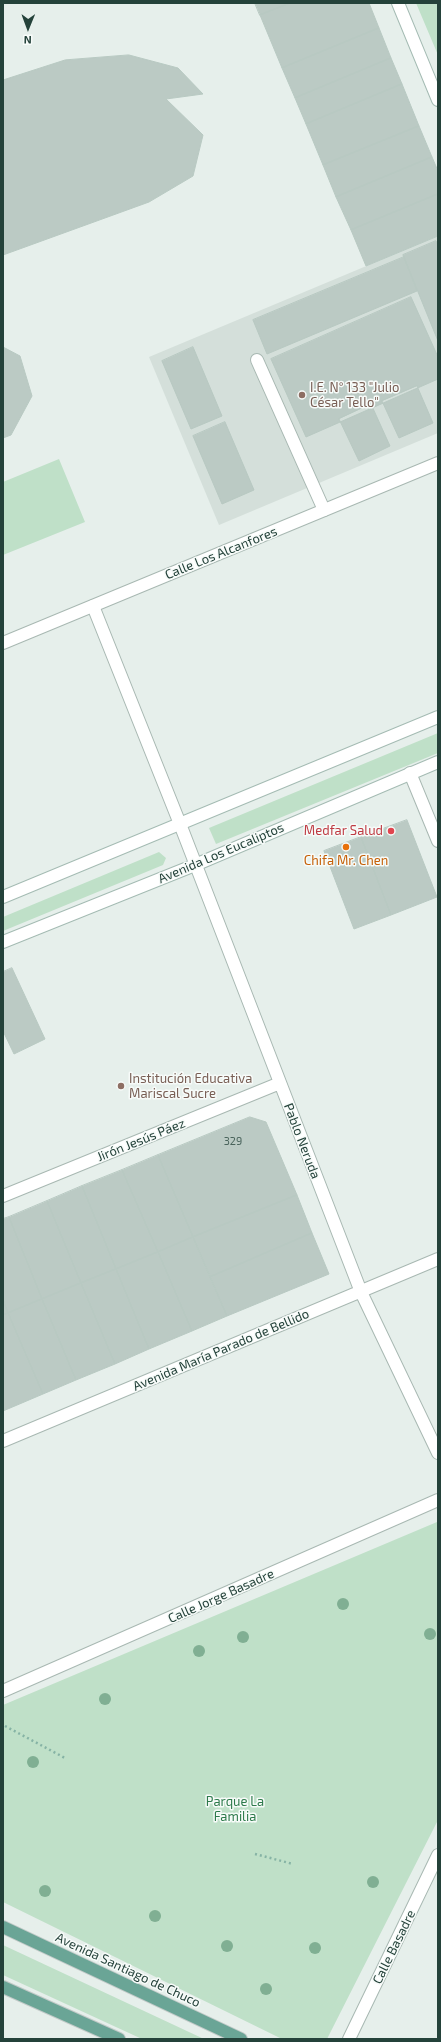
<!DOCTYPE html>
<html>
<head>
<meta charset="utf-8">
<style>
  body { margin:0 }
  #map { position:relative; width:441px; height:2042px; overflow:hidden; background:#e6efeb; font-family:"Exo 2",sans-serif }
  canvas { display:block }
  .frame { position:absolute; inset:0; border:4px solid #24423a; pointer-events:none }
  .north { position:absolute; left:8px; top:8px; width:40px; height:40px; -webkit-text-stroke:3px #f7fbf9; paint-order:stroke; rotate:181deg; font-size:11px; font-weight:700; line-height:16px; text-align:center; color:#24423a }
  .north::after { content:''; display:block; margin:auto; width:14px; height:18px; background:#24423a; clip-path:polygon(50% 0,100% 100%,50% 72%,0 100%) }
</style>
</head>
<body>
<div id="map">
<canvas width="441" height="2042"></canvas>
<div class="frame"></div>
<div class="north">N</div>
</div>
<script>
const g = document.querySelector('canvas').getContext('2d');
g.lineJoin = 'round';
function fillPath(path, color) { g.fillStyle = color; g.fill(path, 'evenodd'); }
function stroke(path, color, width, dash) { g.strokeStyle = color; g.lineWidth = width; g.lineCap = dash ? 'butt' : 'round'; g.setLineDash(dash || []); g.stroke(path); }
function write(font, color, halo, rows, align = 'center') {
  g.font = font + ' "Exo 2",sans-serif'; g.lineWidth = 3; g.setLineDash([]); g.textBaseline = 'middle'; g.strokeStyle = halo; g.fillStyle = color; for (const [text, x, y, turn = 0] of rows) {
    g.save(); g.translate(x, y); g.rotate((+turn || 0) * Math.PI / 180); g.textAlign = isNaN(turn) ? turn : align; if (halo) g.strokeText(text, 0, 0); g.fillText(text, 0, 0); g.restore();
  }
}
fillPath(new Path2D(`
  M438 236V433L219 525 149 357Z`), '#d4dfda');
fillPath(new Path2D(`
  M416 3H438V55Z
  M59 459 85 522 3 555V482Z
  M438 733V753L216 844 209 828Z
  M159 852 166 858 163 865 3 931V917Z
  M437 1522 438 1820 327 2039H282L3 1902V1705Z
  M3 1945 204 2039H142L3 1975Z`), '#bfe0c8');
const building = new Path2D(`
  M255 3H290L260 15Z
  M290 3H369L379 28 282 68 260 15Z
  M379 28 391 58 295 98 282 68Z
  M129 55 178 68 203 94 166 99 203 135 193 176 149 202 3 255V80L65 60Z
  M391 58 402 84 306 124 295 98Z
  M402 84 419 126 323 165 306 124Z
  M419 126 432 157 336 197 323 165Z
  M432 157 438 171V194L351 230 336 197Z
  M438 194V236L366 266 351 230Z
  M436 241 438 245V341L403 255Z
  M404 257 417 291 267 354 253 320Z
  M411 297 438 357V379L306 437 271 359Z
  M3 347 20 356 32 396 11 435 3 438Z
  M193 347 222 416 191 429 162 361Z
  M417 386 433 423 399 438 382 401Z
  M371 404 390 446 359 461 339 419Z
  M225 422 254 490 222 504 193 436Z
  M407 820 437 897 391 915 361 837Z
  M361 837 391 915 354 929 324 851Z
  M12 968 45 1039 14 1054 3 1031V972Z
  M250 1117 266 1122 297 1195 193 1237 158 1155Z
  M158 1155 193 1237 158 1252 122 1170Z
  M122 1170 158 1252 116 1269 82 1186Z
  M82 1186 116 1269 81 1283 47 1201Z
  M297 1195 312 1233 210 1277 193 1237Z
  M47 1201 81 1283 42 1299 9 1217Z
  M9 1217 42 1299 8 1313 3 1300V1219Z
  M312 1233 329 1274 227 1316 210 1277Z
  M193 1237 227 1316 192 1331 158 1252Z
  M158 1252 192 1331 149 1349 116 1269Z
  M116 1269 149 1349 115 1364 81 1283Z
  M81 1283 115 1364 76 1380 42 1299Z
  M42 1299 76 1380 43 1394 8 1313Z
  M3 1300 8 1313 3 1315Z
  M8 1313 43 1394 3 1411V1315Z`);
fillPath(building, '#bbcac4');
stroke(building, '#b8c9c2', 1);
const service = new Path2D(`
  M257 360 324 510`);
const pedestrian = new Path2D(`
  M93 606 180 824`);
const minor = new Path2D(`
  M3 643 438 463
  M410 773 438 841
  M180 824 361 1292 438 1453
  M3 1196 280 1083
  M3 1441 438 1259
  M3 1691 438 1500
  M349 2039 438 1855`);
const secondary = new Path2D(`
  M398 3 438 100
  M3 897 438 717
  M3 942 195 865 438 762`);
const primary = new Path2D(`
  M3 1927 241 2039
  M3 1987 119 2039`);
stroke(service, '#a8b8b2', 14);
stroke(pedestrian, '#a8b8b2', 14);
stroke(minor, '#a8b8b2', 14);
stroke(secondary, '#a4bbb3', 14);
stroke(primary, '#c2cac8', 14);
stroke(new Path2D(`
  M5 1726 65 1758
  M255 1854 293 1864`), '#86b3a5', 2.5, [2, 3]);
stroke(service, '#fff', 12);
stroke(pedestrian, '#fff', 12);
stroke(minor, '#fff', 12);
stroke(secondary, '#fff', 12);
stroke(primary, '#6aa596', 12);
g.fillStyle = '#80af93';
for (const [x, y] of [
  [343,1604],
  [430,1634],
  [243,1637],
  [199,1651],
  [105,1699],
  [33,1762],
  [373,1882],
  [45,1891],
  [155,1916],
  [227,1946],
  [315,1948],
  [266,1989]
]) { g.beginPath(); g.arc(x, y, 6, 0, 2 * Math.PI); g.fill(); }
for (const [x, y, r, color] of [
  [302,395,4,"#8d6e63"],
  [391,831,4,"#e0444e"],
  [346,847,4,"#e8710a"],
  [121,1086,4,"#8d6e63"]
]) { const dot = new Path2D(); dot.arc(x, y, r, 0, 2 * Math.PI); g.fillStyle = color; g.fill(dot); stroke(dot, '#f7fbf9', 1.5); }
write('11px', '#4a645c', null, [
  ["329",233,1141]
]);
write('13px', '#785e54', '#f7fbf9', [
  ["I.E. N° 133 \"Julio",310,388],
  ["César Tello\"",310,403],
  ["Institución Educativa",129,1079],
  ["Mariscal Sucre",129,1094]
], 'left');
write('13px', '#24423a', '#f7fbf9', [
  ["Calle Los Alcanfores",221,553,-22],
  ["Avenida Los Eucaliptos",221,853,-23],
  ["Jirón Jesús Páez",141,1140,-22],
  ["Pablo Neruda",302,1141,69],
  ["Avenida María Parado de Bellido",221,1350,-23],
  ["Calle Jorge Basadre",221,1596,-24],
  ["Calle Basadre",394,1947,-64],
  ["Avenida Santiago de Chuco",128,1970,25]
]);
write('13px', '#be3a42', '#f7fbf9', [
  ["Medfar Salud",383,831]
], 'right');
write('13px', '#c56008', '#f7fbf9', [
  ["Chifa Mr. Chen",346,861]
]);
write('13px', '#2d7a4b', '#f7fbf9', [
  ["Parque La",235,1802],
  ["Familia",235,1817]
]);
</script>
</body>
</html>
